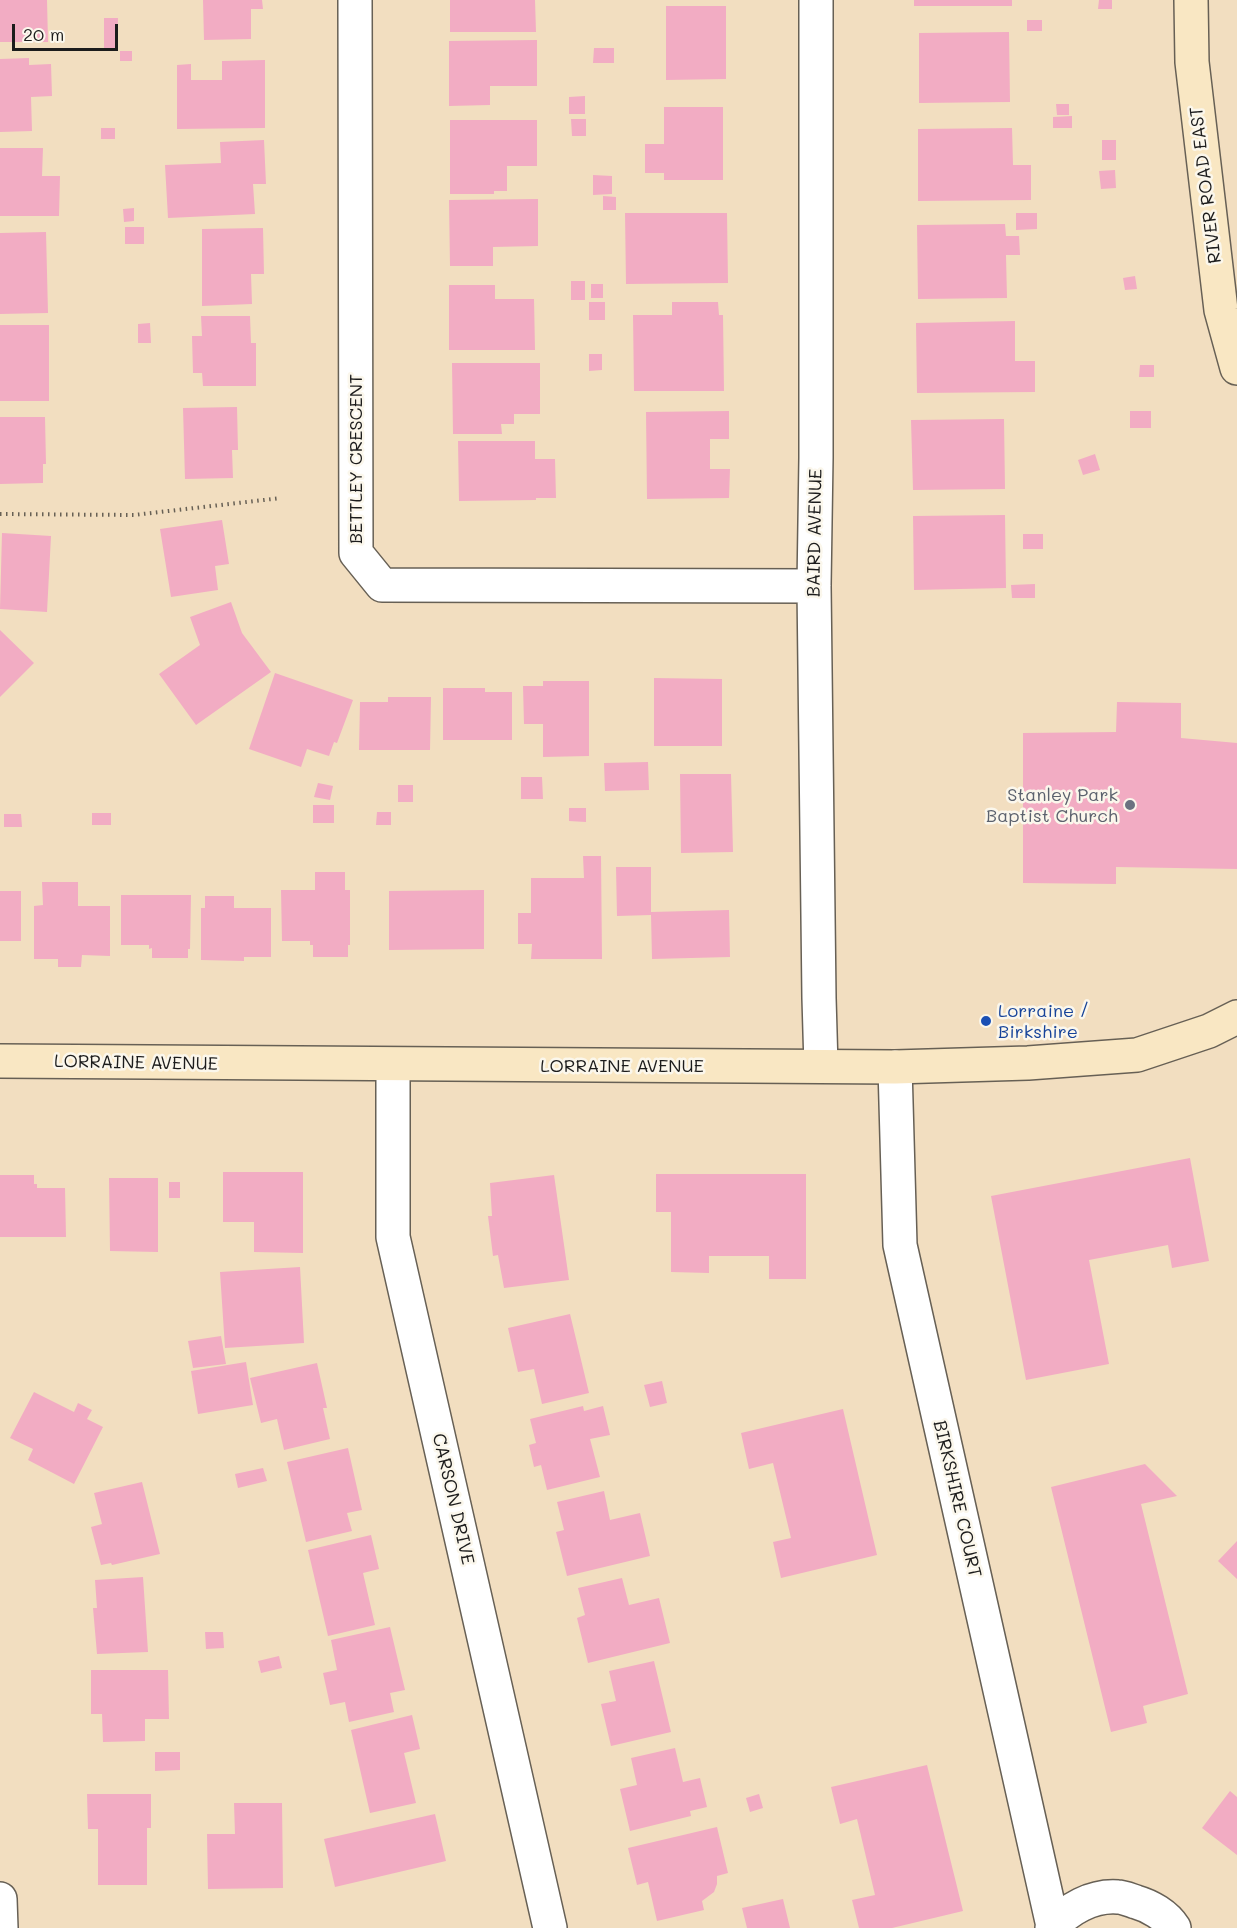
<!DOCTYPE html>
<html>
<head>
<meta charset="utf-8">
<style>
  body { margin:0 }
  #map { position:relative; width:1237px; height:1928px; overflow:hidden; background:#f2dec0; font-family:Mali,sans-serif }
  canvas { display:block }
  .scale { position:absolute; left:12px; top:24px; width:106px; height:27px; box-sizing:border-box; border:3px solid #1c1c1c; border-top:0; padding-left:8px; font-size:18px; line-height:21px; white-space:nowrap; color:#1c1c1c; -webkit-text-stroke:4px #fbf7ec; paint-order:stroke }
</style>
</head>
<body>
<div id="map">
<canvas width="1237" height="1928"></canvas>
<div class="scale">20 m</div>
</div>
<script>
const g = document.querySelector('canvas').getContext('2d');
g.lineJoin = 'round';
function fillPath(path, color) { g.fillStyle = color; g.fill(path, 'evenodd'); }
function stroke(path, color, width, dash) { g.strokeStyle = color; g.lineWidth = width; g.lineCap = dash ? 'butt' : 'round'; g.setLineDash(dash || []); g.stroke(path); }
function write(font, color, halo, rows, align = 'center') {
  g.font = font + ' Mali,sans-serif'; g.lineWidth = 5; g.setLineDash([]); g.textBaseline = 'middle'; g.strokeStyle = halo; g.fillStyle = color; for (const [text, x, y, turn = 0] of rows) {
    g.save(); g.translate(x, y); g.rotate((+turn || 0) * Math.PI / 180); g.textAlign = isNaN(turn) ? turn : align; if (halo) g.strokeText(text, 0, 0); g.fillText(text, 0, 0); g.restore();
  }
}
fillPath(new Path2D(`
  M0 0H47L48 42H0Z
  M203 0H262L263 9H251V39L204 40Z
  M450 0H535L536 32H450Z
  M914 0H1012V6H914Z
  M1099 0H1112V9H1098Z
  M666 6H726V79L666 80Z
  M104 18H118L117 49 104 48Z
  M1027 20H1042V31H1027Z
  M1009 32 1010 102 919 103V33Z
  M537 40V86H490V105L449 106V41Z
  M594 48H614V63H593Z
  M120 51H132V61H120Z
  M29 58V65L51 64 52 96 31 97 32 131 0 132V59Z
  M265 60V128L177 129V65L191 64V80H222V61Z
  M585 96V114H569V97Z
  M1056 104H1069V115H1057Z
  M664 107H723V180H664V173H645V144H664Z
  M1072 116V128H1053V117Z
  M571 119H586V136H572Z
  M450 120H537V166H507V191H494V194H450Z
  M101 128H115V139H101Z
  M1012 128 1013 165H1031V200L918 201V129Z
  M264 140 266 184H253L255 214 168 218 165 165 221 163 220 142Z
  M1102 140H1116V160H1102Z
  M0 148H43L42 176H60L59 216H0Z
  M1115 170 1116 188 1101 189 1099 171Z
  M593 175 612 176V194L593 195Z
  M603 196 616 197V210H603Z
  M538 199V246L493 247V266H450L449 200Z
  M134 208V221L124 222 123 209Z
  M625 213H727L728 283 626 284Z
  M1016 213H1037V229L1016 230Z
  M1005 224 1006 236H1019L1020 255H1006L1007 298 918 299 917 225Z
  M125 227H144V244H125Z
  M263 228 264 274H251L252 304 202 306V229Z
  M46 232 48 313 0 314V233Z
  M1135 276 1137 289 1125 290 1123 278Z
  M571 281H585V300H571Z
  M591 284H603V298H591Z
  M449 285H495V299H534L535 350H449Z
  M589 302H605V320H589Z
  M672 302H718L719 315H723L724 391H634L633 315H672Z
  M201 316H250L251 343H256V386H203L202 373H193L192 336H202Z
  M1015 321V361H1035V392L917 393 916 323Z
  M150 323 151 343H138V324Z
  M0 325H49V401H0Z
  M589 354H602V370L589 371Z
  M452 363H540V414H514V424H501L502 434H453Z
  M1140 365H1154V377H1139Z
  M237 407 238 450H232L233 478 185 479 183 408Z
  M729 411V439H710V469H730L729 498 647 499 646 412Z
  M1130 411H1151V428H1130Z
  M0 417H45L46 464H43V483L0 484Z
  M1004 419 1005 489 913 490 911 420Z
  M458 441H535V459H555L556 498H536V500L459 501Z
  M1095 454 1100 470 1083 475 1078 460Z
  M1005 515 1006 588 914 590 913 516Z
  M222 520 229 564 215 566 218 590 171 597 160 529Z
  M2 533 51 536 47 612 0 609Z
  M1023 534H1043V549H1023Z
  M1035 584V598H1012L1011 585Z
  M231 602 242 633 271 672 196 725 159 674 200 645 190 617Z
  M0 630 34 663 0 697Z
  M275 673 353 700 337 743 334 742 329 756 307 749 301 767 249 749Z
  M654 678 722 679V746H654Z
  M543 681H589V756L543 757V724H524L523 686H543Z
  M443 688H485V692H512V740H443Z
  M388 697H431L430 750H359L360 702H388Z
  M1117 702 1181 703V738L1237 743V869L1116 867V884L1023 883V733L1116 732Z
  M648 762 649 790 605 791 604 763Z
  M680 774H731L733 852 681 853Z
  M521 777H542L543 799H521Z
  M318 783 333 786 330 800 314 797Z
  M398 785H413V802H398Z
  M313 805H334V823H313Z
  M569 808H586V822L569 821Z
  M377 812H391V825H376Z
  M92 813H111V825H92Z
  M4 814H21L22 827H4Z
  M583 856H601L602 959H531L532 944H518V913H531V878H584Z
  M616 867H651V912L729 910 730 957 652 959 651 915 617 916Z
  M315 872H345V890H350V945H348V957H313V945H310V941H282L281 890H315Z
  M42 882H78V906H110V956L82 955 81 967H58V959H34V906L43 905Z
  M484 890V949L389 950V891Z
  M0 891H21V941H0Z
  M121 895H191L190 949H188V958H152V948L149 949V945H121Z
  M205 896H234V908H271V957H244V961L201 960V908H205Z
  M1190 1158 1209 1261 1172 1268 1168 1245 1089 1260 1109 1364 1026 1380 991 1196Z
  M223 1172H303V1253L254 1252V1222H223Z
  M656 1174H806V1279H769V1256H709V1273L671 1272V1212H656Z
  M0 1175H34V1184H37V1188H65L66 1237H0Z
  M554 1175 569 1280 504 1288 498 1255 493 1256 488 1216H492L490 1183Z
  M109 1178H158V1252L110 1251Z
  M169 1182H180V1198H169Z
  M300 1267 304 1343 225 1348 220 1272Z
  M570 1314 589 1393 542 1404 534 1369 518 1372 508 1328Z
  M221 1336 226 1364 193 1368 188 1341Z
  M246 1362 253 1405 198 1414 191 1371Z
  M317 1363 327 1408H323L330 1439 284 1450 277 1419 261 1423 250 1378Z
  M662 1381 667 1403 650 1407 644 1385Z
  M34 1392 74 1412 78 1403 92 1410 87 1419 103 1427 74 1484 28 1460 33 1449 10 1438Z
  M583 1406 584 1411 603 1406 610 1435 590 1439 600 1477 547 1490 541 1465 534 1467 529 1445 536 1443 530 1419Z
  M843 1409 877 1555 781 1578 773 1542 791 1538 773 1463 749 1469 741 1433Z
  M348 1448 362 1510 347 1513 352 1531 306 1542 287 1462Z
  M1145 1464 1177 1496 1141 1504 1188 1694 1143 1706 1147 1723 1111 1732 1051 1487Z
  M263 1468 267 1481 238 1488 235 1474Z
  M142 1482 160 1554 112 1565 111 1563 101 1565 91 1527 102 1524 94 1493Z
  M604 1491 610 1520 640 1513 650 1556 567 1576 556 1532 564 1530 557 1502Z
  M371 1535 379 1569 363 1573 375 1625 328 1636 308 1550Z
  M1237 1541V1579L1218 1561Z
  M143 1577 148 1652 97 1654 93 1608H97L95 1580Z
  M622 1578 629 1605 659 1598 670 1643 588 1663 577 1618 585 1615 578 1588Z
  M390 1627 405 1690 390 1693 394 1712 349 1722 345 1702 330 1705 323 1673 337 1670 331 1640Z
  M205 1632H223L224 1648 206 1649Z
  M279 1656 282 1668 261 1673 258 1661Z
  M654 1661 671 1732 611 1746 601 1704 616 1701 609 1671Z
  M91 1670H168L169 1719H145V1741L103 1742 102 1714H91Z
  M412 1715 420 1749 404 1753 416 1803 370 1813 351 1730Z
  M675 1748 683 1782 700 1778 707 1807 690 1811 691 1816 630 1831 620 1789 637 1785 631 1758Z
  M155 1752H180V1770L155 1771Z
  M927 1765 963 1911 892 1928H859L852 1900 875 1895 857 1819 840 1824 831 1787Z
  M1230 1791 1237 1797V1855L1202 1828Z
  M87 1794H151V1828H147V1885H98V1829H88Z
  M759 1794 763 1808 750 1812 746 1798Z
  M234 1803H282L283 1888 208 1889 207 1834H235Z
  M435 1814 446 1861 335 1887 324 1839Z
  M717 1827 728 1873 717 1876V1884L714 1892 702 1901 704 1910 657 1921 648 1882 637 1885 628 1848Z
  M783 1899 790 1928H747L742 1908Z`), '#f2acc3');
const street = new Path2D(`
  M355 0 356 553 382 585 814 586
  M816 0V458L814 586 819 998 821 1066
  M393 1065V1237L550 1928
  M895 1067 900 1245 1053 1926
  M0 1899 1 1928
  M1052 1928C1067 1909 1093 1895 1118 1897 1123 1897 1130 1900 1136 1902 1150 1906 1166 1915 1174 1928`);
const secondary = new Path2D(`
  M1191 0 1192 62 1221 310 1237 368
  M0 1061 895 1067 1028 1063 1137 1055 1209 1031 1237 1017`);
stroke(street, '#676055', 36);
stroke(secondary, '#676055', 36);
stroke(new Path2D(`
  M0 514 134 515 281 498`), '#676055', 4, [1.5, 4.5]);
stroke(street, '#fff', 33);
stroke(secondary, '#f9e7c3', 33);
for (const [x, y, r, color] of [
  [1130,805,6,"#6b7280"],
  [986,1021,6,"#1a4fb4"]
]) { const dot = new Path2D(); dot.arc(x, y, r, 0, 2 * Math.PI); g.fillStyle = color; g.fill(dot); stroke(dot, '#fbf7ec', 2); }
write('18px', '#1c1c1c', '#fbf7ec', [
  ["RIVER ROAD EAST",1206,185,-97],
  ["BETTLEY CRESCENT",356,459,-90],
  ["BAIRD AVENUE",815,533,-89],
  ["LORRAINE AVENUE",136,1063,1],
  ["LORRAINE AVENUE",622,1066],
  ["CARSON DRIVE",453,1499,77],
  ["BIRKSHIRE COURT",957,1499,77]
]);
write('18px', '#5b616d', '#fbf7ec', [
  ["Stanley Park",1118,795],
  ["Baptist Church",1118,816]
], 'right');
write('18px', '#164399', '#fbf7ec', [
  ["Lorraine /",998,1011],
  ["Birkshire",998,1032]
], 'left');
</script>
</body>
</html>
